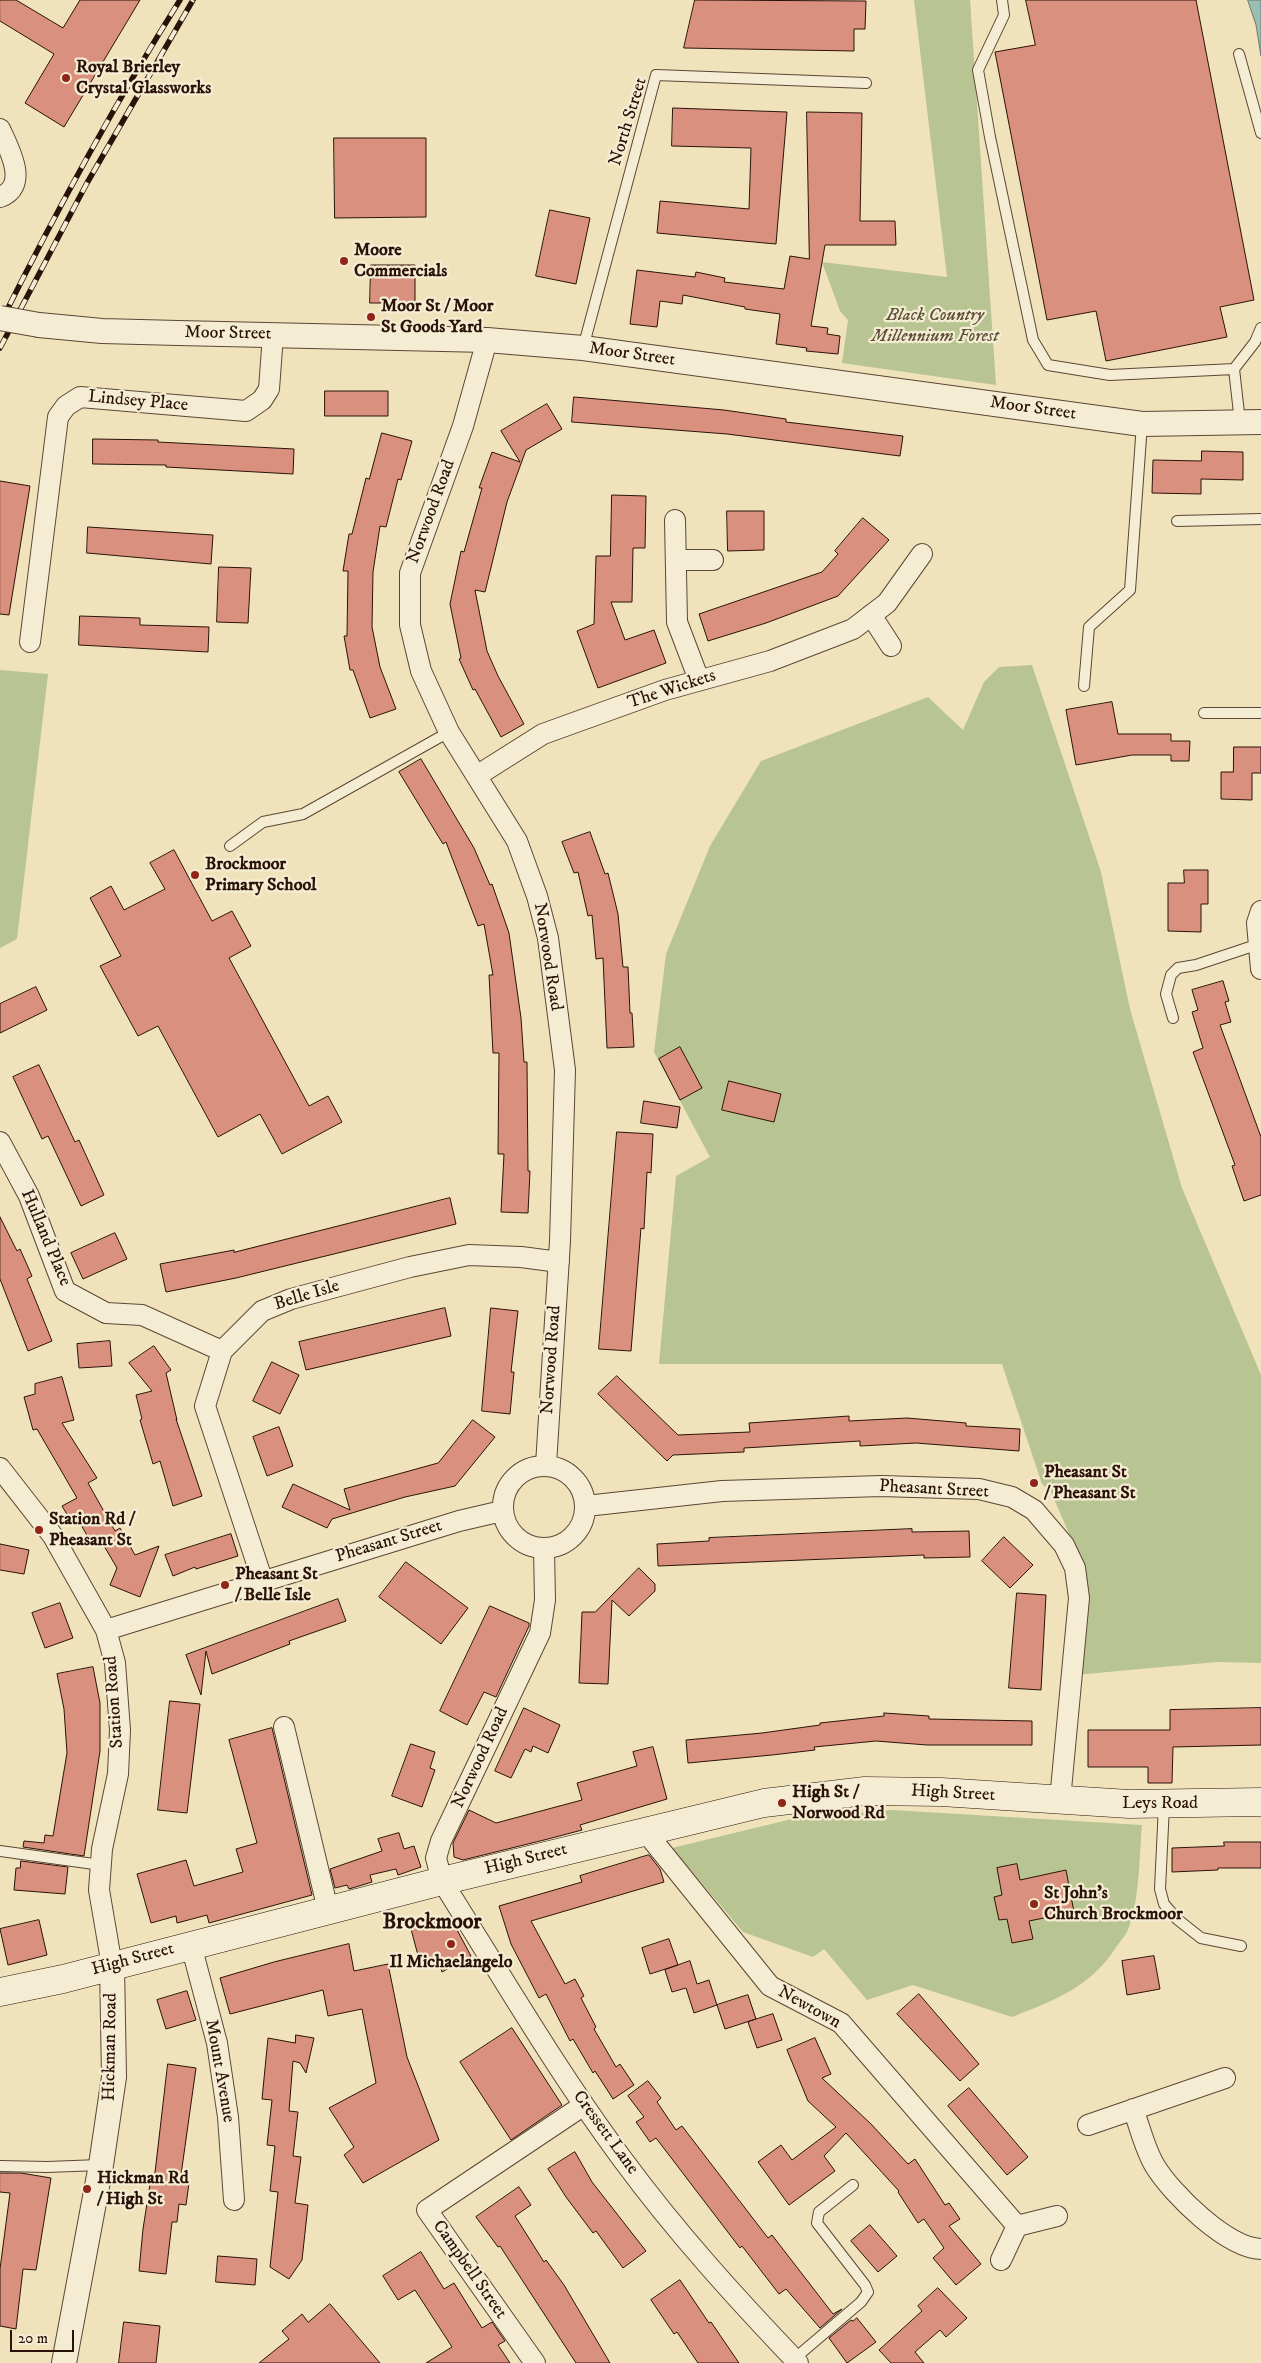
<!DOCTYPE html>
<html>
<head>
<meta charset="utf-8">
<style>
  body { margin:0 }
  #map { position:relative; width:1261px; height:2363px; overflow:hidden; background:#f0e3bc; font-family:"IM FELL DW Pica",serif }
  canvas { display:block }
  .scale { position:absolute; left:10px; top:2330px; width:64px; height:22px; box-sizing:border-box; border:2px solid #2b1208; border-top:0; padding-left:6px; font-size:15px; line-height:18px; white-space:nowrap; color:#2b1208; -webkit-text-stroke:4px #f5edd3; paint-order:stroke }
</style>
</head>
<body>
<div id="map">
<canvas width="1261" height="2363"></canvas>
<div class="scale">20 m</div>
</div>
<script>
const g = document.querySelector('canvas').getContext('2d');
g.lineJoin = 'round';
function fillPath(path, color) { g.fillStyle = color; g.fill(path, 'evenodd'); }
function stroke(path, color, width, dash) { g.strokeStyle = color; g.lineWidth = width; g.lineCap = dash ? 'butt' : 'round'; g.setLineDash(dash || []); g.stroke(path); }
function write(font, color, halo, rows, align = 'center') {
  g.font = font + ' "IM FELL DW Pica",serif'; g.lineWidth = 4.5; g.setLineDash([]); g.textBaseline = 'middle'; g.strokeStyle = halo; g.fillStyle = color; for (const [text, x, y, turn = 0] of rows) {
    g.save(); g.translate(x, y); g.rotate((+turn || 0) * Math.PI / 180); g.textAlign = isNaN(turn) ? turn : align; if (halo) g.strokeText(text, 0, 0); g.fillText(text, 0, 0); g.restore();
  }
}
fillPath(new Path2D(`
  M914 0H970L996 385 842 363 848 320 840 311 822 262 947 277Z
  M1032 665 1101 872 1130 1009 1182 1188 1261 1375V1663L1217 1662 1075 1675 1080 1559 1051 1492 1042 1484 1002 1364H659L676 1176 710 1157 654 1052 666 954 710 846 761 761 928 697 963 730 984 682 999 667Z
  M0 670 48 674 17 939 0 948Z
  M892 1810 1142 1825C1139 1858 1140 1896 1129 1927 1127 1934 1121 1940 1117 1946 1091 1987 1055 2000 1012 2017L913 1985 867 2000 824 1949 813 1957 743 1932 672 1848 796 1818Z`), '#b8c491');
const water = new Path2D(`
  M1248 0H1261V56L1256 25Z`);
fillPath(water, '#9abeb2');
stroke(water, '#6e796e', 1);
const building = new Path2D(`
  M0 0H16L63 28 80 0H140L64 127 25 103 54 54 0 21Z
  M695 0 866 1 865 29H854V51L684 48Z
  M1026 0H1196L1254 300 1220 307 1227 337 1106 361 1096 311 1047 320 995 52 1035 45Z
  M673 108 787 112 776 244 657 233 660 201 749 209 751 148 672 146Z
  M807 112 862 113 860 221H895L896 245H825L811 326 828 328 827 334 840 336 838 354 806 351 807 348 776 344 780 314 745 309V307L683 295 682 304 660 301 657 327 630 324 637 270 695 277 696 272 725 278 724 282 784 289 790 256 809 259Z
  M334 138H426V217L335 218Z
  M550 210 590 218 576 284 536 276Z
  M371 265H415V303H370Z
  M325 391H388V416H325Z
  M574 397 724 410 786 419V422L903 436 900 456 727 434 572 422Z
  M547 404 562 429 526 450 507 502 485 592 475 590 487 651 498 676 524 724 501 737 475 689 473 690 459 659 461 658 450 604 461 551 464 552 482 488H479L492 452 520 462 501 431Z
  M382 433 412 441 401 480 398 479 386 527 380 526 373 572 372 627 380 667 396 709 370 718 353 670H350L344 636H347L348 571H343L349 534H352L366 478 369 479Z
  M93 439 158 440V442L294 449 293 474 166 467V465L93 464Z
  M1202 451 1243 452V480L1201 479V494L1152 493 1153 460 1201 461Z
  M0 481 30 486 9 615 0 614Z
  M612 495 646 496 645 548H633L632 602H611L625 640 654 630 666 663 598 688 577 631 594 624 596 556H610Z
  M727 511H764V550L728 551Z
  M863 518 889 540 838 596 766 623 708 641 699 614 822 572 838 554 835 551Z
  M88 527 213 535 211 564 87 553Z
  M219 567 251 568 248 623 217 622Z
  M80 616 140 618V625L209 627 208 652 79 645Z
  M1112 702 1118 734H1171V741H1190L1189 761H1171V755H1132L1076 765 1066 710Z
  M1234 747H1261V773H1252V800L1221 799V772H1233Z
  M421 759 474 848 490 885 492 884 509 933 521 1018 524 1062H527L528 1171H530L528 1213 501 1212 504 1154H498L499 1053H493L489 975H493L484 924 478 926 446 842 443 844 399 772Z
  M590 832 605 874 608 873 618 914 623 967H628L630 1013H632L634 1047 607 1048 603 958 596 959 592 915 588 916 578 872 574 873 562 842Z
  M174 850 212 921 232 911 251 946 229 958 309 1106 328 1096 342 1122 282 1154 260 1114 218 1137 158 1026 138 1036 100 966 121 956 90 898 111 886 124 910 165 889 150 863Z
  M1184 870H1208V904H1201V932L1168 931V883H1184Z
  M1223 981 1229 1001 1225 1002 1231 1022 1220 1025 1261 1137V1195L1244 1201 1232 1166 1235 1165 1193 1052 1203 1048 1192 1012 1198 1010 1192 990Z
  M36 987 47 1010 0 1033V1004Z
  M680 1047 702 1088 680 1100 659 1059Z
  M39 1065 75 1142 79 1140 104 1195 81 1206 48 1136 42 1139 13 1077Z
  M729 1081 781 1094 774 1122 722 1110Z
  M644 1101 680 1107 677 1128 641 1123Z
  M617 1132 653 1134 651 1173 647 1172 644 1229 641 1228 631 1351 599 1349Z
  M450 1198 456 1224 236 1278 166 1292 160 1264 234 1250V1252Z
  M0 1217 17 1251 20 1249 32 1276 27 1279 52 1341 28 1351 0 1279Z
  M115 1233 127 1259 83 1279 71 1253Z
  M445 1308 451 1336 306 1370 299 1342Z
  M491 1308 518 1311 511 1372H514L510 1414 482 1411Z
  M110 1341 112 1366 79 1368 77 1344Z
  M154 1346 171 1370 166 1373 177 1420 176 1419 202 1496 173 1506 160 1461 153 1464 140 1420 142 1419 136 1395 152 1391 129 1363Z
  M272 1362 299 1375 280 1414 253 1401Z
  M617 1376 678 1435 750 1432 749 1423 849 1416V1421L907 1418 966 1423V1426L1020 1429 1019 1451 916 1443 860 1446V1441L744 1448V1452L673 1455 667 1461 598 1394Z
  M62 1377 74 1420 62 1423 97 1478 88 1483 115 1531 120 1528 135 1555 159 1546 140 1597 110 1585 117 1568 100 1539 92 1544 77 1518 71 1521 62 1506 77 1498 37 1429 33 1430 24 1397 35 1394V1384Z
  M473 1420 495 1437 455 1486 405 1497 332 1519 327 1528 282 1507 293 1484 350 1510 344 1489 438 1463Z
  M279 1427 293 1466 267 1476 253 1437Z
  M912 1529V1532L969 1531 970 1557 924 1558V1555L658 1566 657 1544 709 1541V1538Z
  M231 1534 238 1556 196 1569 195 1567 173 1576 165 1555Z
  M1004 1537 1033 1565 1010 1588 982 1561Z
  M0 1544 29 1550 24 1574 0 1570Z
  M406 1562 468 1608 441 1644 379 1597Z
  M639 1568 655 1584V1591L629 1616 612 1600 608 1684 579 1683 582 1612H595Z
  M1017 1593 1046 1595 1041 1690 1009 1688Z
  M338 1599 346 1621 289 1641 290 1644 212 1674 206 1651 201 1695 186 1655Z
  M60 1603 73 1638 45 1648 32 1613Z
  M490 1606 529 1623V1626L496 1697 484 1692 467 1725 440 1711Z
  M93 1667 100 1703V1751L84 1856 23 1847 24 1841 44 1843 45 1835 53 1836 67 1753 64 1709 57 1674Z
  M170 1701 200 1704 187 1813 158 1810Z
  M524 1708 560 1725 548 1753 533 1746 531 1752 525 1749 511 1778 495 1771Z
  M1261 1708V1745L1173 1747 1172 1783H1148V1767H1088V1730H1170V1710Z
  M884 1713 929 1716V1719L1032 1721V1745H927L876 1741 814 1747 815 1750 772 1755 688 1763 686 1740 762 1733 820 1725V1723L884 1716Z
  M272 1728 312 1895 209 1923 207 1915 177 1923 176 1916 151 1923 137 1874 186 1860 194 1886 243 1872 236 1849 257 1843 229 1740Z
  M411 1744 435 1752 430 1768 435 1770 422 1807 392 1796Z
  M653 1747 667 1799 580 1825 582 1830 548 1839 463 1860 454 1857 453 1843 469 1810 496 1823 582 1800 577 1783 637 1766 633 1752Z
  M399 1833 404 1849 414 1846 421 1867 398 1875 396 1869 370 1875 372 1882 349 1889 347 1885 335 1888 330 1869 382 1851 378 1839Z
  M1224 1842H1261V1868H1218V1870L1172 1872V1848L1224 1846Z
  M649 1855 660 1869 664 1882 531 1921 565 1984 575 1979 584 1996 581 1998 596 2027 594 2029 616 2067 620 2064 634 2085 613 2099 595 2071 593 2073 573 2039 570 2041 546 1994 539 1998 511 1944 499 1906 582 1882 580 1876Z
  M21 1861 68 1867 65 1894 14 1890 16 1868H20Z
  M1017 1864 1020 1880 1066 1870 1074 1912 1029 1921 1033 1939 1012 1943 1007 1919 999 1920 994 1897 1002 1895 997 1868Z
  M39 1920 47 1955 8 1965 0 1929Z
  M446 1920 456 1928 471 1956 442 1972 437 1958 420 1963 411 1929Z
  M669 1939 678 1965 650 1974 642 1948Z
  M349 1944 354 1971 388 1964 407 2057 439 2140 363 2183 344 2155 354 2147 329 2108 376 2083 362 2009 328 2016 323 1990 230 2014 220 1978 274 1962Z
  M1154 1956 1160 1989 1127 1995 1122 1961Z
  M690 1961 697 1984 709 1980 717 2005 694 2013 686 1988 672 1992 665 1970Z
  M187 1991 196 2020 166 2029 157 2000Z
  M919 1994 979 2064 960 2081 897 2014Z
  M748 1995 756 2019 725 2029 717 2005Z
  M773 2014 782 2040 757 2048 748 2022Z
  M512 2028 562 2105 511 2140 460 2062Z
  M296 2035 314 2038 306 2073 300 2063 293 2061 289 2111 298 2112 293 2156 301 2157 295 2203 308 2205 302 2260 289 2279 270 2267 278 2192 270 2191 275 2146 267 2145 272 2100 262 2099 268 2038 295 2043Z
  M815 2038 831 2074 822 2078 871 2124 908 2164 915 2159 945 2205 949 2203 960 2219 949 2226 981 2264 956 2285 933 2258 944 2248 924 2219 918 2223 898 2192 899 2191 846 2133 824 2156 835 2171 789 2205 758 2162 781 2145 792 2160 836 2127 808 2101 787 2050Z
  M168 2064 196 2068 180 2182 189 2183 186 2205 179 2204 177 2222H172L166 2274 139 2271 143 2229 151 2178H154Z
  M648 2081 661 2098 657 2102 676 2130 682 2126 768 2238 772 2235 833 2314 842 2309 820 2328 786 2289 779 2294 742 2246 740 2248 656 2138 650 2142 636 2122 644 2117 628 2096Z
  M969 2088 1028 2157 1007 2175 948 2106Z
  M575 2152 592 2182 646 2251 623 2268 596 2231 593 2233 566 2197 548 2169Z
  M0 2173H21L51 2178 36 2270 23 2269 16 2329 0 2326V2269L10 2193 0 2192Z
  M519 2187 531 2205 515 2216 544 2262 546 2260 564 2285 610 2363H576L500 2246 498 2247 476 2217Z
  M870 2225 897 2256 878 2272 851 2241Z
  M421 2252 444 2289 454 2283 482 2328 492 2322 505 2341 498 2345 510 2363H426L452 2347 415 2290 398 2300 383 2276Z
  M218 2256 257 2259 255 2285 216 2282Z
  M680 2280 709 2323 711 2322 739 2363H698L677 2332 674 2334 651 2300Z
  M938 2288 967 2318 946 2337 940 2330 915 2352 924 2363H891L879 2350 922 2311 918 2306Z
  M330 2304 380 2363H259L289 2339 282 2331 302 2314 308 2322Z
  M857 2318 876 2342 847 2363 829 2338 851 2320 853 2321Z
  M124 2322 160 2326 156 2363H119Z`);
fillPath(building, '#da907e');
stroke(building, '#2b1208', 1);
const service = new Path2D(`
  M1002 0 1004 15 978 70 990 137 1033 340 1048 365 1110 375 1234 369 1240 422
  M1239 54 1261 133
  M583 348 656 75 866 83
  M1234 369 1255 342 1261 328
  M1177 521 1261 519
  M1084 686 1089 627 1130 590 1142 424
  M1204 713H1261
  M230 846 263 822 303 814 449 732
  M1173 1018 1166 994 1171 975 1178 968 1196 965 1259 944
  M1164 1805 1160 1889 1164 1904 1177 1919 1201 1938 1241 1946
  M0 1851 101 1865
  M0 2166 47 2167 100 2165
  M794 2359 861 2302 868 2292 865 2285 817 2223 819 2212 853 2185`);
const minor = new Path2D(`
  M0 129C9 149 30 186 0 197
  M487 340 463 426 410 573V625L421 671 449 732 517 841 537 896 548 938 565 1070 560 1241 546 1465
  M675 520 677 622 699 680
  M676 560H713
  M871 615 891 646
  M30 642 58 417 66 406 80 397 246 411 262 400 269 389 273 335
  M478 775 543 734 665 690 770 661 853 629 887 603 922 554
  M1261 911 1257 923 1261 969
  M0 1142 29 1196 65 1291 106 1313 142 1315 222 1351
  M503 1507a41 41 0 1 1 82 0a41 41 0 1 1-82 0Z
  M0 1468 53 1536 106 1630 115 1663 120 1730 118 1774 102 1849 99 1890 112 1966
  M586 1506 722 1491 881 1486 979 1489 1012 1497 1034 1510 1064 1545 1075 1568 1079 1598 1060 1800
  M544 1549 545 1600 540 1633 441 1841 436 1858 442 1881C501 1975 557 2071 623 2160 676 2232 736 2298 798 2363
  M263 1582 205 1406 222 1351 262 1311 291 1299 410 1267 469 1255 521 1257 559 1262
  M106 1630 459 1521 502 1511
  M284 1727 328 1910
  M645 1831 770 1986 841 2023 1017 2226
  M191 1945 217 2043 228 2117 234 2200
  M1133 2109C1140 2127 1145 2150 1155 2166 1172 2194 1227 2248 1261 2249
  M1088 2125 1225 2078
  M1001 2260 1017 2226 1057 2216
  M535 2363 427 2210 584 2105`);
const tertiary = new Path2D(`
  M39 325 102 331 178 333 487 340 583 348 1142 424 1261 422
  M64 2363 101 2165 114 2077 112 1966`);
const secondary = new Path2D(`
  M0 1992 63 1979 442 1881 764 1803 865 1791 941 1792 1129 1804 1261 1802`);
stroke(service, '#5c4635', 12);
stroke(minor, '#5c4635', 22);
stroke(tertiary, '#5c4635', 26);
stroke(secondary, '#2b1208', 29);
stroke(service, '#f5edd3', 10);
stroke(minor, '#f5edd3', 20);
stroke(tertiary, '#f5edd3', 24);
stroke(secondary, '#f5edd3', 28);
const rail = new Path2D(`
  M0 324C55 213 114 105 180 0
  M0 348 87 183 193 0`);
stroke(rail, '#2b1208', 5.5);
stroke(rail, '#f5edd3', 4, [11]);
const tertiaryBridge = new Path2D(`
  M0 318 39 325`);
stroke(tertiaryBridge, '#5c4635', 26, []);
stroke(tertiaryBridge, '#f5edd3', 24);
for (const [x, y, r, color] of [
  [66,78,5,"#8f2418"],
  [344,261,5,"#8f2418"],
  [371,317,5,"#8f2418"],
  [195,875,5,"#8f2418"],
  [1034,1483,5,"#8f2418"],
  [39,1530,5,"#8f2418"],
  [225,1585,5,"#8f2418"],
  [782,1803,5,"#8f2418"],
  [1034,1904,5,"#8f2418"],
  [451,1944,5,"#8f2418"],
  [87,2189,5,"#8f2418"]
]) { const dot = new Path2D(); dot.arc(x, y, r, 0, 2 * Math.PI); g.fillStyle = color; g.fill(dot); stroke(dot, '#f5edd3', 2); }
write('bold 18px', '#2b1208', '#f5edd3', [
  ["Royal Brierley",76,68],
  ["Crystal Glassworks",76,89],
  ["Moore",354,251],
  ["Commercials",354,272],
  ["Moor St / Moor",381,307],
  ["St Goods Yard",381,328],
  ["Brockmoor",205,865],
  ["Primary School",205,886],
  ["Pheasant St",1044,1473],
  ["/ Pheasant St",1044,1494],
  ["Station Rd /",49,1520],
  ["Pheasant St",49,1541],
  ["Pheasant St",235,1575],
  ["/ Belle Isle",235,1596],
  ["High St /",792,1793],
  ["Norwood Rd",792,1814],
  ["St John's",1044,1894],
  ["Church Brockmoor",1044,1915],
  ["Il Michaelangelo",451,1963,"center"],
  ["Hickman Rd",97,2179],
  ["/ High St",97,2200]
], 'left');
write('18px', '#2b1208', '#f5edd3', [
  ["North Street",629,122,-73],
  ["Moor Street",228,334,1],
  ["Moor Street",632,355,8],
  ["Lindsey Place",138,402,5],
  ["Moor Street",1033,409,8],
  ["Norwood Road",432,512,-70],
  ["The Wickets",672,690,-18],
  ["Norwood Road",547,957,81],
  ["Hulland Place",45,1238,67],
  ["Belle Isle",307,1296,-17],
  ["Norwood Road",552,1360,-86],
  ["Pheasant Street",934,1490,3],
  ["Pheasant Street",389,1542,-17],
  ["Station Road",115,1702,-94],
  ["Norwood Road",481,1758,-65],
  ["High Street",953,1794,3],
  ["Leys Road",1160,1804],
  ["High Street",526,1860,-14],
  ["High Street",133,1960,-15],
  ["Newtown",809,2008,29],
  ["Hickman Road",111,2047,-89],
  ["Mount Avenue",219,2071,80],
  ["Cressett Lane",605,2133,54],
  ["Campbell Street",469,2270,55]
]);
write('italic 18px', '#5c5038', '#f5edd3', [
  ["Black Country",935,316],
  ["Millennium Forest",935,337]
]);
write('bold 22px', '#2b1208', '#f5edd3', [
  ["Brockmoor",432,1923]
]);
</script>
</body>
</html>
